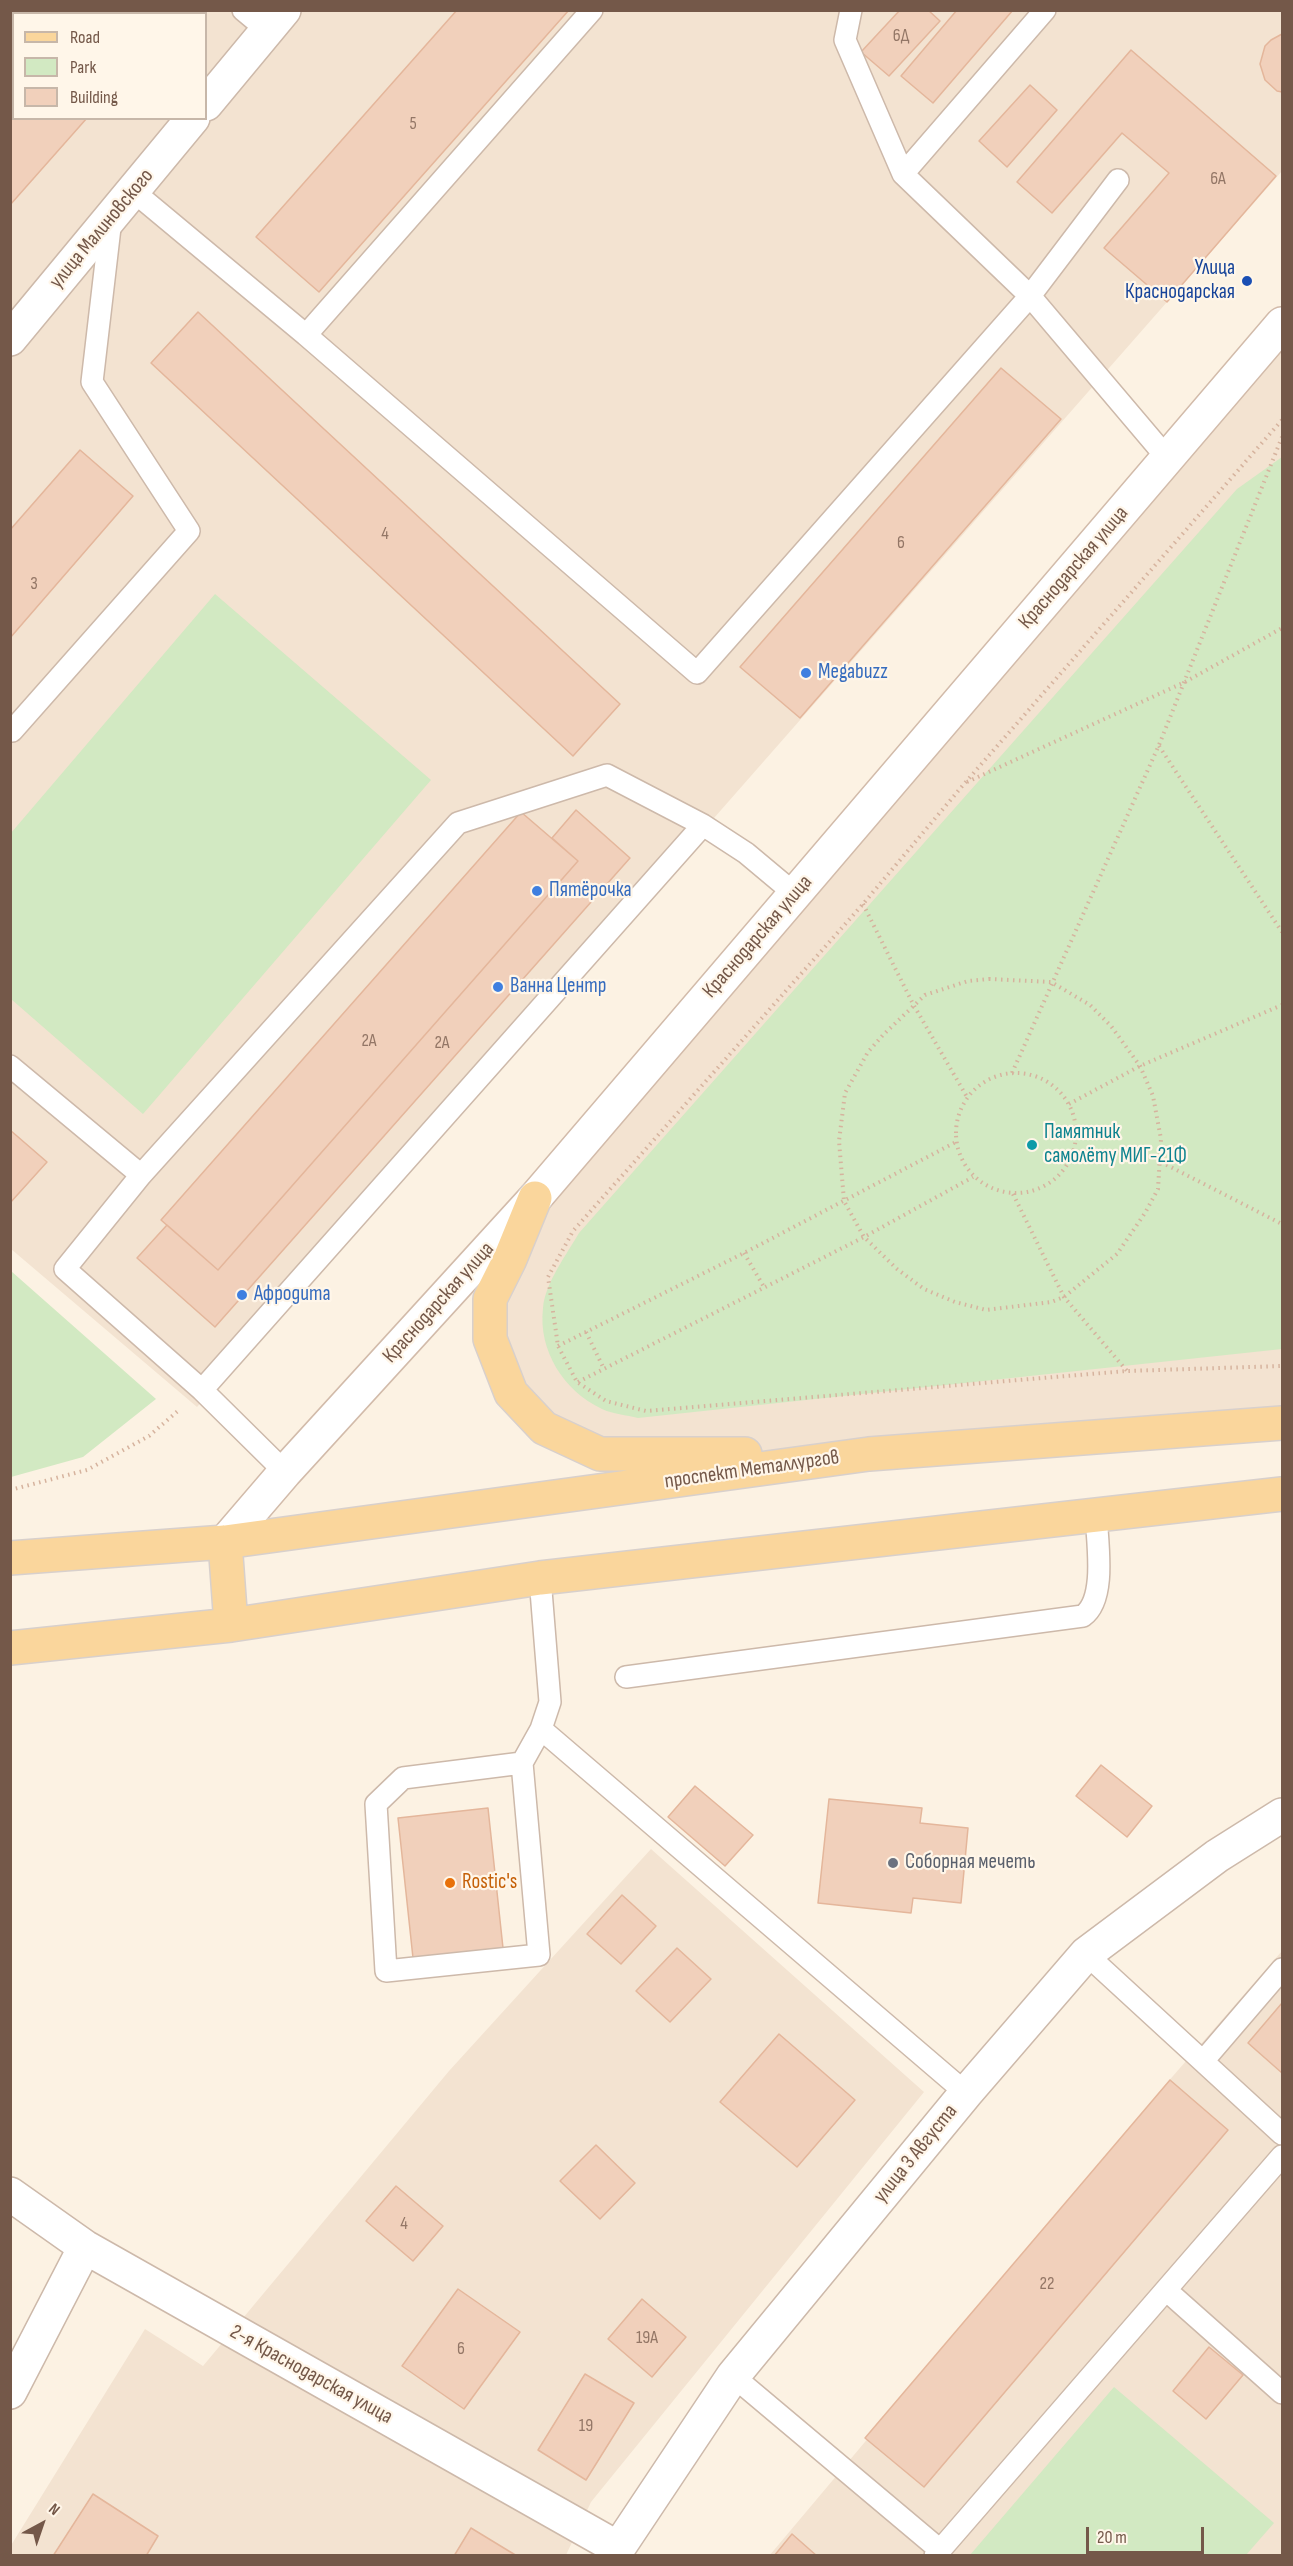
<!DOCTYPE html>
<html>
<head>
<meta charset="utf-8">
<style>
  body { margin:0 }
  #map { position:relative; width:1293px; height:2566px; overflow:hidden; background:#fcf2e3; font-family:"Sofia Sans Condensed",sans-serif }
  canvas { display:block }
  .frame { position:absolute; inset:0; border:12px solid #745849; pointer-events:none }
  .legend { position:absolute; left:12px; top:12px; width:195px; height:108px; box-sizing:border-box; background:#fff6e9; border:2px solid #c7b7a9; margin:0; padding:8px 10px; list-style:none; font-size:18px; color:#745849 }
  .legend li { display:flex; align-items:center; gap:12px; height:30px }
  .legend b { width:30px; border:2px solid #c7b7a9 }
  .north { position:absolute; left:12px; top:2494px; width:60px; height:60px; -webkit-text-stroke:4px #fff6e9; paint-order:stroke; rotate:40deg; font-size:16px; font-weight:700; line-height:24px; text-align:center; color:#745849 }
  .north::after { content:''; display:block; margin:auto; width:21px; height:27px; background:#745849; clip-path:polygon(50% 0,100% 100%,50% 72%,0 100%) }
  .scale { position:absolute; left:1086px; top:2527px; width:118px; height:27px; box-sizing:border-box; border:3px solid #745849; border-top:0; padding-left:8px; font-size:18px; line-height:21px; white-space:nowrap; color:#745849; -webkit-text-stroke:4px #fff6e9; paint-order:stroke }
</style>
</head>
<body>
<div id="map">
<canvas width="1293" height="2566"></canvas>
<div class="frame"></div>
<ul class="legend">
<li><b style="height:8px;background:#fad69c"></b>Road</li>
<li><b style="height:16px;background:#d2e9c2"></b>Park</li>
<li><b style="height:16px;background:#f1d0bb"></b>Building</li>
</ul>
<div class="north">N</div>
<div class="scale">20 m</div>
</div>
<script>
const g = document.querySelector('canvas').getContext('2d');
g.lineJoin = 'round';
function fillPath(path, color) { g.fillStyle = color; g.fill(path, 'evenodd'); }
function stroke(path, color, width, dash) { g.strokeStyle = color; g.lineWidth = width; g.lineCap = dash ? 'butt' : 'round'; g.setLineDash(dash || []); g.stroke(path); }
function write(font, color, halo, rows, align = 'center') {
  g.font = font + ' "Sofia Sans Condensed",sans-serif'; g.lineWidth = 4.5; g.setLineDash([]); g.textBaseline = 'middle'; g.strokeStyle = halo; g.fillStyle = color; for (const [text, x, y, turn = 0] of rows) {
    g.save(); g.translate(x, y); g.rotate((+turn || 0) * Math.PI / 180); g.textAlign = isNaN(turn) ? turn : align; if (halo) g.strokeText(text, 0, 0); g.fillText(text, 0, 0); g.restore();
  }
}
fillPath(new Path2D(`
  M11 11H1282V171L197 1407 11 1249ZM14 14H206V118H14Z
  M1282 324V1423L869 1454H600L544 1428 490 1339 535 1198Z
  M651 1849 924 2092 591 2502 566 2555 11 2556 10 2547 145 2329 203 2366 449 2071Z
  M1282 1951V2555L769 2556 1166 2084Z`), '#f3e3d1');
fillPath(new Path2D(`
  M1282 457V1349L638 1418C627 1415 612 1414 602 1409 564 1391 538 1351 543 1308 545 1283 567 1254 579 1233L1237 489Z
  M215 594 431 780 143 1114 11 999V833Z
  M11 1271 156 1399 83 1457 11 1477Z
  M1114 2387 1274 2523 1246 2555H970Z`), '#d2e9c2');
const building = new Path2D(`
  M457 10H569L319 292 256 237Z
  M900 10H928L940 21 889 76 861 52Z
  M957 10H1013L933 103 901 76Z
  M1282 34V92L1277 91 1265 80 1260 64 1265 46 1271 40Z
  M1131 50 1276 176 1167 302 1104 248 1169 173 1122 133 1052 213 1017 182Z
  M1030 85 1057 110 1007 167 979 141Z
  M14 93V118H87L10 205V96Z
  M198 312 620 704 573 756 151 363Z
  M1001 368 1061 419 800 718 740 667Z
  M80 450 133 496 10 638V530Z
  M576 810 630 858 215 1327 137 1258 167 1225 218 1270 578 861 552 838Z
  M521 812 578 861 218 1270 161 1220Z
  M10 1130 47 1162 10 1203Z
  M1101 1765 1152 1806 1127 1837 1076 1796Z
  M695 1786 753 1835 725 1866 668 1817Z
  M829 1799 922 1808 920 1823 968 1828 961 1903 913 1898 911 1913 818 1903Z
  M488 1808 503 1948 413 1958 398 1818Z
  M622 1895 656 1926 621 1964 587 1934Z
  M677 1948 711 1979 670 2022 636 1991Z
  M1282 2003V2073L1248 2043Z
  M779 2034 855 2100 797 2167 720 2102Z
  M1170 2080 1228 2130 924 2487 865 2438Z
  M596 2145 635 2183 600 2219 560 2181Z
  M396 2186 443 2226 413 2261 366 2221Z
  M458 2289 520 2332 464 2409 402 2366Z
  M642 2299 686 2337 652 2377 608 2339Z
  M1209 2347 1243 2375 1206 2419 1173 2391Z
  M585 2374 634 2403 586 2480 538 2450Z
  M93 2494 158 2536 146 2556H53Z
  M471 2528 517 2556H454Z
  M792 2534 817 2556H774Z`);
fillPath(building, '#f1d0bb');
stroke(building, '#e4b69b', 1.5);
const lane = new Path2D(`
  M243 10 267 30
  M851 10 845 40 903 174 1030 296 1168 459
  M49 14 51 10
  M10 57 14 54
  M903 174 1045 10
  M133 191 306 335 592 10
  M306 335 697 673 1030 296 1118 180
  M12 731 189 531 92 382 111 219
  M10 1066 141 1175 458 823 607 775 703 825 746 853 795 894
  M141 1175 65 1269 202 1390 285 1472
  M202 1390 703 825
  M626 1677 1083 1616C1107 1599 1097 1541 1096 1514
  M541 1729 966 2093
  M522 1763 403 1778 376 1804 386 1971 539 1955 522 1763 541 1729 550 1702 540 1578
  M1086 1954 1282 2134
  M1204 2060 1282 1969
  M1166 2290 1282 2393
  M733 2376 940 2550
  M935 2556 1282 2156`);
const street = new Path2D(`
  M206 104 284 10
  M10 339 193 118
  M10 2194 85 2247 616 2547
  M10 2392 85 2247
  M613 2556 733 2376 966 2093 1086 1954 1217 1856 1282 1815`);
const secondary = new Path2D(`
  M225 1542 285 1472 535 1198 1282 324`);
const primary = new Path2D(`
  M535 1198 510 1259 490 1299V1339L511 1393 544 1428 600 1454H745
  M225 1542 231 1625
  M10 1558 225 1542 869 1454 1282 1423
  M10 1648 231 1625 540 1578 1282 1494`);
stroke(lane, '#cdb9aa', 24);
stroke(street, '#cdb9aa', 36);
stroke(secondary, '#d2bbaa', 36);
stroke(primary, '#d8d0cc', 36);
stroke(new Path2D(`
  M1282 420 964 784 863 904 573 1231 548 1277 558 1346 577 1382 606 1401 646 1411 1127 1371 1282 1366
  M1159 746 1282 932
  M967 782 1185 682 1282 628
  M863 904 913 1004 967 1097
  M989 979 1051 982 1090 1005 1111 1026 1140 1066 1153 1096 1161 1139 1158 1189 1145 1213 1117 1254 1064 1297 1051 1302 986 1310 955 1302 924 1289 897 1269 864 1237 844 1201 839 1141 845 1093 868 1052 883 1035 925 995 968 981Z
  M956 1133a60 60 0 1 1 120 0a60 60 0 1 1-120 0Z
  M1012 1073 1159 745 1282 437
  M1069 1104 1140 1066 1282 1005
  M1161 1162 1282 1224
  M1013 1194 1064 1297 1127 1371
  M744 1253 764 1287
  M586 1332 604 1369
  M558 1346 744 1253 956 1142
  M578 1382 864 1237 973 1177
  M10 1490 87 1470 149 1436 179 1410`), '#d6b39e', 4, [1.5, 4.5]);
stroke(lane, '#fff', 21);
stroke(street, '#fff', 33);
stroke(secondary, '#fff', 33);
stroke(primary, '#fad69c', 33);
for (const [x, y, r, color] of [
  [1247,281,6,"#1a4fb4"],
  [806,673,6,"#3f7fe0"],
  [537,891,6,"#3f7fe0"],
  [498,987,6,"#3f7fe0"],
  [1032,1145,6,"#0f9aa8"],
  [242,1295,6,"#3f7fe0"],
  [893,1863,6,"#6b7280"],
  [450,1883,6,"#e8710a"]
]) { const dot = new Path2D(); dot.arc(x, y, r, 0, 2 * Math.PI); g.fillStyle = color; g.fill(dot); stroke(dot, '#fff6e9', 2); }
write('18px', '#937666', null, [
  ["6Д",901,36],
  ["5",413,124],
  ["6А",1218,179],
  ["4",385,534],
  ["6",901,543],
  ["3",34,584],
  ["2А",369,1041],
  ["2А",442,1043],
  ["4",404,2224],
  ["22",1047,2284],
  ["19А",647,2338],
  ["6",461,2349],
  ["19",586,2426]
]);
write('21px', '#745849', '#fff6e9', [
  ["улица Малиновского",102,229,-50],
  ["Краснодарская улица",1074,568,-49],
  ["Краснодарская улица",758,937,-49],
  ["Краснодарская улица",439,1303,-48],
  ["проспект Металлургов",752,1470,-8],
  ["улица 3 Августа",916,2154,-51],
  ["2-я Краснодарская улица",311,2375,29]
]);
write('21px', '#164399', '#fff6e9', [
  ["Улица",1235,269],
  ["Краснодарская",1235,293]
], 'right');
write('21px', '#366cbe', '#fff6e9', [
  ["Megabuzz",818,673],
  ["Пятёрочка",549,891],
  ["Ванна Центр",510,987],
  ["Афродита",254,1295]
], 'left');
write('21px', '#0d838f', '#fff6e9', [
  ["Памятник",1044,1133],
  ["самолёту МИГ-21Ф",1044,1157]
], 'left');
write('21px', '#5b616d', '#fff6e9', [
  ["Соборная мечеть",905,1863]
], 'left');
write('21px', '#c56008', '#fff6e9', [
  ["Rostic's",462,1883]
], 'left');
</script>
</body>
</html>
